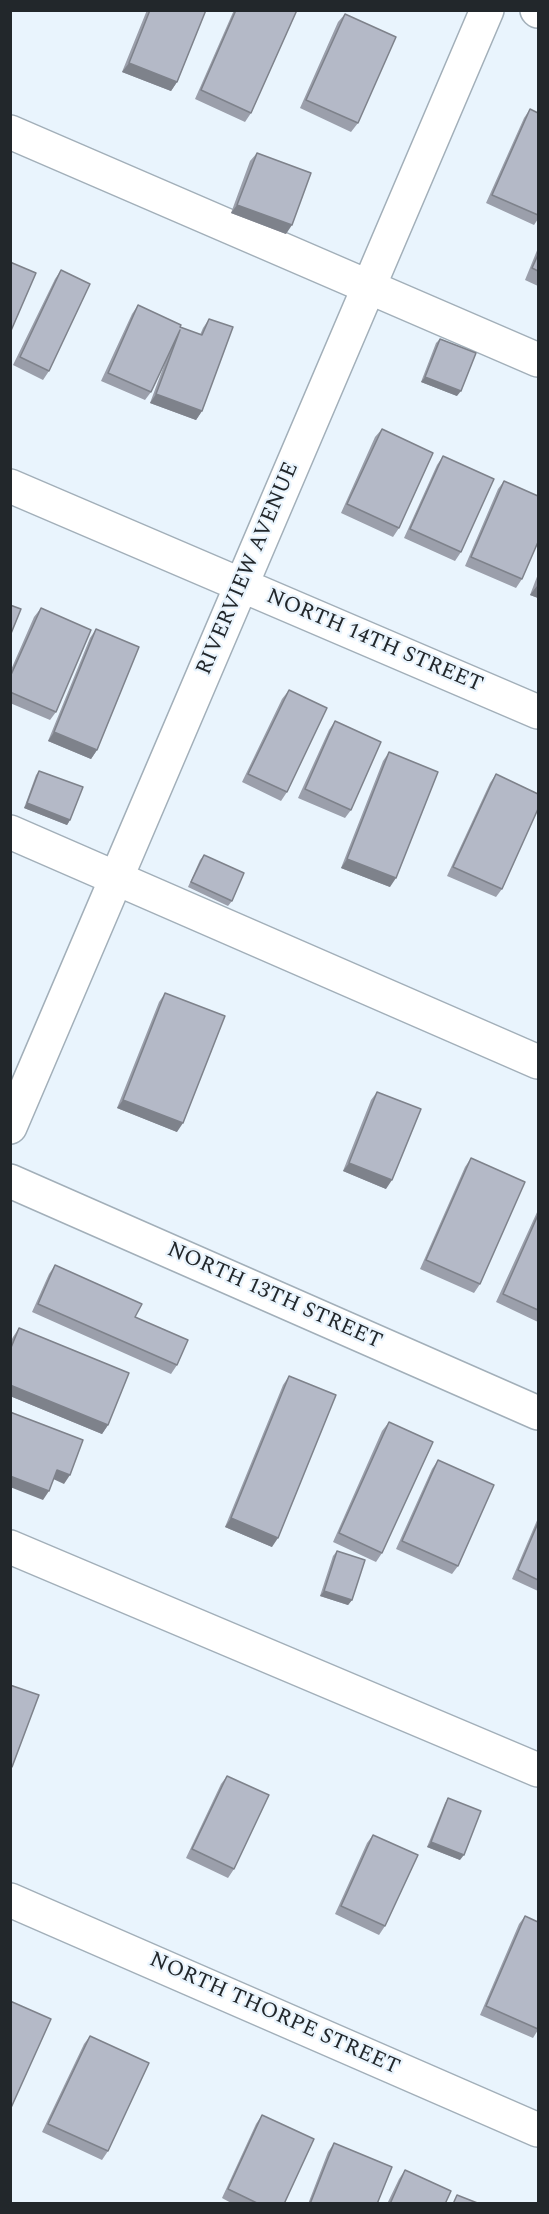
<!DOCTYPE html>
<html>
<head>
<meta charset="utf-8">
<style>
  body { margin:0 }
  #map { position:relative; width:549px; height:2214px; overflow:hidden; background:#e9f4fd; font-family:Spectral,serif }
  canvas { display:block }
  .frame { position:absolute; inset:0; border:12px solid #22272b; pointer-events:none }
</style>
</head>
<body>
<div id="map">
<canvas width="549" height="2214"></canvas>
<div class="frame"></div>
</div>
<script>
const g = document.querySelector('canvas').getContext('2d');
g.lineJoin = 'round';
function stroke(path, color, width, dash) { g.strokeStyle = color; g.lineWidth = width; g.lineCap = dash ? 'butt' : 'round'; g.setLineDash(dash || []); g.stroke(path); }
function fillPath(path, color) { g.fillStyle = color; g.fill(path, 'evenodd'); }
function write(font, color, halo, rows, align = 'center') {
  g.font = font + ' Spectral,serif'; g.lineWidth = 4.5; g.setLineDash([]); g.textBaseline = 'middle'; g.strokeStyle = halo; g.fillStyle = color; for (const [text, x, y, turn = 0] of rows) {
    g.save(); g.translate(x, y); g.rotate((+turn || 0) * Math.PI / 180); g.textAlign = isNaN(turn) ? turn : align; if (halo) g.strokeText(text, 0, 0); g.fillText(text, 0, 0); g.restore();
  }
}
const minor = new Path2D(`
  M537 10 538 11
  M10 132 538 360
  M10 486 538 712
  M10 832 538 1062
  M10 1127 487 10
  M10 1181 538 1413
  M10 1547 538 1770
  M10 1900 538 2130`);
stroke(minor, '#a2afb9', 36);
stroke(minor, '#fff', 33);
fillPath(new Path2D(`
  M147 10H206L177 82 171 91 122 72Z
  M234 10H297L251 113 245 122 195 99Z
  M345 14 358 123 351 132 300 108 338 22Z
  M530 109 538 113V219L534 225 486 203 524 118Z
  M257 153 286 234 231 213 250 161Z
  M538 248V286L525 280Z
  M61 270 49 371 43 380 13 365 55 279Z
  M138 305 180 327 200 335 203 328 209 319 202 411 196 420 150 403 166 360 151 392 145 400 101 381 132 314Z
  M440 339 457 396 421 382 436 343Z
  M382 429 399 528 393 537 341 513 375 437Z
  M443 456 461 552 455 561 404 538 437 465Z
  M504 481 522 579 516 588 465 566 498 489Z
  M538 574V598L530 595Z
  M41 608 56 712 50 720 10 703V672L34 617Z
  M96 629 97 750 91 759 48 741 90 638Z
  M289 690 287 792 281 801 242 782 282 699Z
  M335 721 351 810 345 818 298 798 329 730Z
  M389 752 390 887 341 868 383 761Z
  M39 771 70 820 67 825 24 808 36 775Z
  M496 774 502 889 496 897 447 876 490 783Z
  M204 855 232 901 228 906 188 887 200 860Z
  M165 993 177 1132 117 1108 159 1002Z
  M377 1092 386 1189 343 1171 371 1100Z
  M471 1158 480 1284 474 1293 420 1269 465 1167Z
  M538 1210V1322L496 1302Z
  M55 1265 135 1317 177 1365 171 1374 32 1312 49 1274Z
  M19 1328 108 1425 102 1434 10 1396V1343L13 1337Z
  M289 1376 272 1547 225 1527 283 1385Z
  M389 1422 382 1553 376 1562 333 1542 382 1431Z
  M438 1460 458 1566 452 1574 396 1549 432 1469Z
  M538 1518V1591L512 1579Z
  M337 1551 352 1600 348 1605 320 1596 333 1556Z
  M227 1776 234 1869 228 1878 186 1858 221 1784Z
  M448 1798 460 1860 427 1847 445 1803Z
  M373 1835 385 1926 379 1935 335 1914 367 1843Z
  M525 1916 538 1922V2030L533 2038 480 2015 519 1924Z
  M90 2036 108 2151 102 2160 42 2132 84 2044Z
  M262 2115 284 2204H233L222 2198 256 2124Z
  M334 2143 377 2204H308L328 2152Z
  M405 2170 445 2204H387L399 2179Z`), '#9b9fab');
fillPath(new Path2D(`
  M129 63 177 82 171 91 122 72Z
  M237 205 292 225 286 234 231 213Z
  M425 377 461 391 457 396 421 382Z
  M156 394 202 411 196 420 150 403Z
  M537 586 538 587V598L530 595Z
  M54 732 97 750 91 759 48 741Z
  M27 803 70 820 67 825 24 808Z
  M347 859 396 878 390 887 341 868Z
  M123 1100 183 1123 177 1132 117 1108Z
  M349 1163 392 1180 386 1189 343 1171Z
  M10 1385 108 1425 102 1434 10 1396Z
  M57 1470 70 1475 64 1484 51 1478Z
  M10 1476 49 1491 43 1500 10 1487Z
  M231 1518 278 1538 272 1547 225 1527Z
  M324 1591 352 1600 348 1605 320 1596Z
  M431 1842 464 1855 460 1860 427 1847Z`), '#7e828b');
const building = new Path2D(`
  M150 10H206L177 82 129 63Z
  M236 10H297L251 113 201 90Z
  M345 14 396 37 358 123 306 100Z
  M530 109 538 113V215L492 195Z
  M257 153 311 173 292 225 237 205Z
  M538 255V271L532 268Z
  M10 262 36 273 10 333Z
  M61 270 90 284 49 371 20 357Z
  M138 305 181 325 180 327 202 335 209 319 233 327 202 411 156 394 180 330 151 392 108 373Z
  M440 339 476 353 461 391 425 377Z
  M382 429 433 453 399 528 347 504Z
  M443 456 494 479 461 552 410 529Z
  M504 481 538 496V542L522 579 471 557Z
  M10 605 21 609 10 636Z
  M41 608 91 630 56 712 10 692V677Z
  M96 629 139 647 97 750 54 732Z
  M289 690 327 708 287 792 248 774Z
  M335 721 381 742 351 810 305 789Z
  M389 752 438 772 396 878 347 859Z
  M39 771 83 787 70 820 27 803Z
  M496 774 538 794V809L502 889 453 867Z
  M204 855 244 873 232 901 191 882Z
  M165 993 225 1016 183 1123 123 1100Z
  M377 1092 421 1109 392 1180 349 1163Z
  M471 1158 525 1182 480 1284 426 1260Z
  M538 1215V1310L503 1294Z
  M55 1265 142 1304 135 1317 188 1340 177 1365 38 1304Z
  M19 1328 129 1373 108 1425 10 1385V1350Z
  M289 1376 336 1395 278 1538 231 1518Z
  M10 1412 83 1440 70 1475 57 1470 49 1491 10 1476Z
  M389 1422 433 1442 382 1553 339 1533Z
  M438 1460 494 1485 458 1566 402 1541Z
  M538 1523V1580L518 1570Z
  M337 1551 365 1560 352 1600 324 1591Z
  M10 1685 39 1695 12 1767H10Z
  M227 1776 269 1795 234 1869 192 1849Z
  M448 1798 481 1811 464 1855 431 1842Z
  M373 1835 418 1855 385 1926 341 1906Z
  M525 1916 538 1922V2029L486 2006Z
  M10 2001 51 2019 10 2110Z
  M90 2036 149 2063 108 2151 48 2124Z
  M262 2115 314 2139 284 2204H259L228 2189Z
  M334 2143 392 2167 377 2204H310Z
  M405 2170 451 2191 445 2204H390Z
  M457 2195 480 2204H453Z`);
fillPath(building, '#b4b9c7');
stroke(building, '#7e828b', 1.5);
write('22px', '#22272b', '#e9f4fd', [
  ["RIVERVIEW AVENUE",249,569,-67],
  ["NORTH 14TH STREET",374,642,23],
  ["NORTH 13TH STREET",274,1297,24],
  ["NORTH THORPE STREET",274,2015,24]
]);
</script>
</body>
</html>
